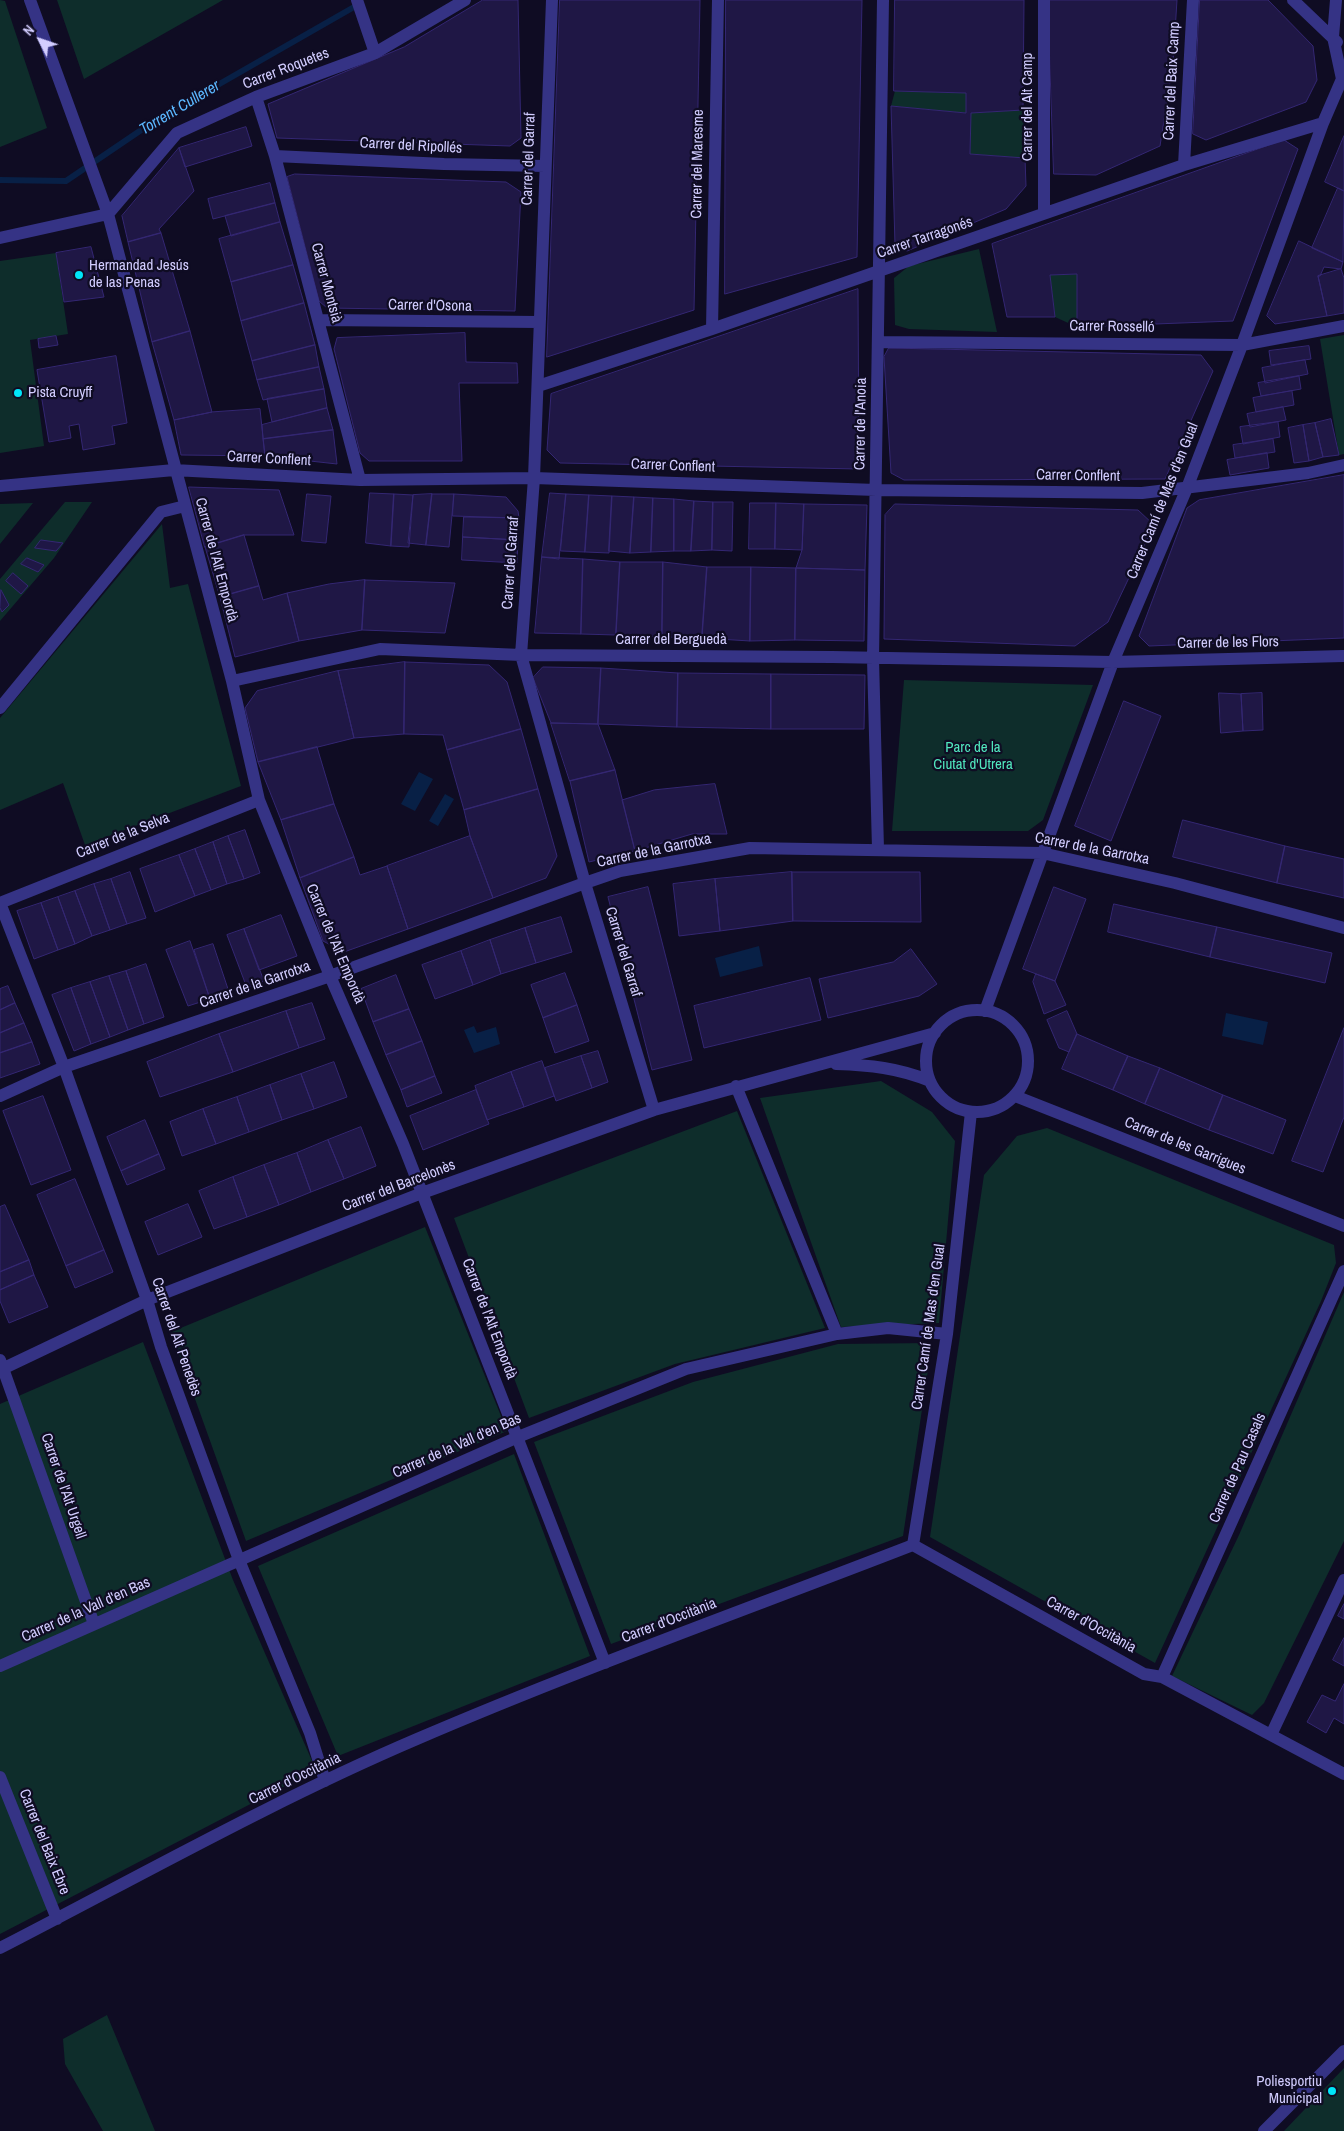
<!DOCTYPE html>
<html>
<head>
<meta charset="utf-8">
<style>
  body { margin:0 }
  #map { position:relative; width:1344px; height:2131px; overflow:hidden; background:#0f0c23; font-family:"Archivo Narrow",sans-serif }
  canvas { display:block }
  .north { position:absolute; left:15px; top:15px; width:50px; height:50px; -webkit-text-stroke:4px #0f0c23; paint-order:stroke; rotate:311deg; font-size:14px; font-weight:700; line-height:20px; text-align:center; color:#d2cdff }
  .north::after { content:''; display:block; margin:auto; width:18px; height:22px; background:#d2cdff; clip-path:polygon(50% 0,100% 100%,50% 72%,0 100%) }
</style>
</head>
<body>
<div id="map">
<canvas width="1344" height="2131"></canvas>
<div class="north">N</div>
</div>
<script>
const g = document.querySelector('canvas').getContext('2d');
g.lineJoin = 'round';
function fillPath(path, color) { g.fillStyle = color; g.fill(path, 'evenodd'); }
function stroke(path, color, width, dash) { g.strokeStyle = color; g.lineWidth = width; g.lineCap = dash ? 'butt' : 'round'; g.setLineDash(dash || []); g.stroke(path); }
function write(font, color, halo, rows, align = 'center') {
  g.font = font + ' "Archivo Narrow",sans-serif'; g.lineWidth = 4.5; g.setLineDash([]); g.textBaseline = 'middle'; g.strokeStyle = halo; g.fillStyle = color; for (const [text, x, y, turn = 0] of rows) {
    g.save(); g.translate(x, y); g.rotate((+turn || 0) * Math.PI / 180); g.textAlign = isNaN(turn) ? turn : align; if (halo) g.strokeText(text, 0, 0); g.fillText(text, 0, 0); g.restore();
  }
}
fillPath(new Path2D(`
  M0 0 5 1 47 128 0 147Z
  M57 0H223L84 79Z
  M895 91 966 93V113L891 106Z
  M1023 110 1025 158 970 154 971 113Z
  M979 249 997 332 909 329 895 325 894 278 909 266Z
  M56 253 68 334 30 340 44 446 0 453V261Z
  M1077 274V327L1055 317 1050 275Z
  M1344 335V454L1339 455 1320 339Z
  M65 502H92L54 558 0 621V579Z
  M33 503 0 544V504Z
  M162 524 170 588 188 584 241 786 85 845 63 783 0 810V718Z
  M904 680 1093 685 1043 820 1028 831H892Z
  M881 1081 932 1112 955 1141 939 1323 841 1327 760 1098Z
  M737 1111 825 1328 675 1364 529 1418 454 1218Z
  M1047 1128 1334 1245 1336 1263 1321 1301 1155 1663 930 1537 984 1175 1017 1136Z
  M425 1227 507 1431 246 1541 171 1332Z
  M1344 1292V1541L1264 1703 1252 1715 1172 1676 1239 1535Z
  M143 1342 233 1580 316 1770 0 1934V1404Z
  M932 1343 903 1536 611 1644 534 1442 693 1382 838 1344Z
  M514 1454 590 1656 338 1756 258 1566Z
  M107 2015 155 2131H103L65 2064 63 2039Z
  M1344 2068V2131H1284Z`), '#0e2d2b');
fillPath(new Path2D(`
  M419 772 433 779 415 811 401 804Z
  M445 794 454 799 438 826 429 821Z
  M759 946 763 966 720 977 715 958Z
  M1226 1013 1268 1022 1263 1045 1222 1036Z
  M474 1026 477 1033 496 1027 500 1044 474 1053 464 1030Z`), '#082046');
stroke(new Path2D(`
  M0 180 66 181 153 122 354 7`), '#082046', 6);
const building = new Path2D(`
  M483 0H518L521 138 510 146 277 138 268 104 404 47Z
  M560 0H700L694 310 547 357Z
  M726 0H862L857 257 725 294Z
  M895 0H1024L1023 110 971 113 970 154 1025 158 1026 186 1006 209 907 251 895 245 891 106 966 113V93L894 91Z
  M1048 0H1177L1173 63 1160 146 1096 175 1054 174Z
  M1200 0H1268L1313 46 1317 80 1306 102 1206 140 1193 134Z
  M246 127 252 146 185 167 179 148Z
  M1344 136V191L1325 182Z
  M1284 140 1298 149 1233 321 1077 327V274L1050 275 1055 317H1007L992 244Z
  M179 148 194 191 159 229 161 233 128 242 122 216Z
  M295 174 506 182 521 192 515 311 327 308 319 301 287 177Z
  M270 183 275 203 213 219 208 199Z
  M1338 188 1344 191 1343 262 1312 248Z
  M275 203 280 222 231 236 225 216Z
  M280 222 293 265 231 282 219 239Z
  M161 233 190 331 152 342 128 242Z
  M1299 241 1343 262 1341 269 1324 267 1320 276H1318L1327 316 1275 324 1267 316Z
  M91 247 104 297 64 302 56 253Z
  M293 265 304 303 241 321 231 282Z
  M1341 269 1344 278V313L1327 316 1318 276Z
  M858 289 859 469 560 463 547 450 551 394Z
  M304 303 315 345 252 361 241 321Z
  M190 331 212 412 174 420 152 342Z
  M465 333 466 362 517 363 518 383H459L462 461H369L360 453 334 349 337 338Z
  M56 336 58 345 39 348 38 339Z
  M315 345 319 367 257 380 252 361Z
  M1309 346 1311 359 1271 365 1269 351Z
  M889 348 1201 355 1213 371 1165 479 904 480 891 473 884 357Z
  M116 356 127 423 112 426 115 444 83 450 79 424 69 426 71 438 49 442 37 370Z
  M1305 360 1308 374 1265 383 1262 368Z
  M319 367 324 389 263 400 257 380Z
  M1299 376 1301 389 1261 396 1258 383Z
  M324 389 327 408 272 422 267 399Z
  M1292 391 1294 405 1256 412 1253 398Z
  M1283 407 1286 420 1250 427 1247 414Z
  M327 408 333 430 263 439 262 425Z
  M260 409 265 456 181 455 174 420 212 412Z
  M1331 419 1339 455 1323 457 1315 423Z
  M1278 422 1280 437 1243 444 1240 427Z
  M1315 423 1323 457 1309 461 1303 425Z
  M1303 425 1309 461 1294 463 1288 428Z
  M333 430 337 464 265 456 263 439Z
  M1273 439 1275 452 1235 458 1233 445Z
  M1267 453 1269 468 1230 475 1227 460Z
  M1344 475V638L1149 646 1139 636 1187 508 1199 500Z
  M189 487 279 490 294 535H244L205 547Z
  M370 493 394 494 391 546 366 543Z
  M550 493 566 494 559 559 542 557Z
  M307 494 331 496 326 543 302 541Z
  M394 494 413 495 409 547 391 546Z
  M432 494 426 545 408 543 413 495Z
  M432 494H454L449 547 426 545Z
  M454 494 506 497 518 511 519 518 453 516Z
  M566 494 589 495 585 552 561 551Z
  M589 495 612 496 609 553 585 552Z
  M612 496 634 497 630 553 609 551Z
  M634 497 653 498 651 552 630 553Z
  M653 498 674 499V551L651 552Z
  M674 499 694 501 691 551H674Z
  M694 501 713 502 712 550 691 551Z
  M713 502H733L732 551 712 550Z
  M750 503H776L775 549H749Z
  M776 503 804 504 802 550 775 549Z
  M804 504 867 505 865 570 796 568 802 550Z
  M895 504 1138 510 1154 525 1108 622 1075 646 884 639 885 515Z
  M464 517 519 518 518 540 463 537Z
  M244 535 259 586 220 597 205 547Z
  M463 537 518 540 517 563 462 560Z
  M41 540 63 543 56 551 35 548Z
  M542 557 583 559 581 634 535 633Z
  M27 558 44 565 38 572 21 564Z
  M583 559 620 562 616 635 581 634Z
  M620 562H663L662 637 616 635Z
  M663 562 707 567 702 638 662 637Z
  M707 567H751L750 641 702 638Z
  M751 567 796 568 795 640 750 641Z
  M796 568 865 570 864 641 795 640Z
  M13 573 28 586 21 594 6 581Z
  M365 580 362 630 299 641 287 593 329 584Z
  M365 580 455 583 445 633 362 630Z
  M259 586 263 600 287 593 299 641 235 657 220 597Z
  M1 590 9 605 2 612 0 608Z
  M405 662 404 734 354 738 338 671Z
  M405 662 489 665 507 682 521 729 447 750 443 735 404 734Z
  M543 667 601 668 598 724 551 723 533 678Z
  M601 668 678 673 677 727 598 724Z
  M338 671 354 738 258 762 245 708 257 691Z
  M678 673 771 674V729L677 727Z
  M771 674 865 675 864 729H771Z
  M1219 693 1241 694 1243 731 1221 733Z
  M1262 693 1263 730 1243 731 1241 694Z
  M1124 701 1161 716 1111 841 1075 826Z
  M551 723 598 724 615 770 570 781Z
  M521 729 538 789 464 810 447 750Z
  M317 747 334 804 281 820 258 762Z
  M615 770 635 851 589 862 570 781Z
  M715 784 727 834H692L635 851 622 800 654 790Z
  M538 789 557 856 546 878 493 898 470 836 464 810Z
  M334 804 354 857 300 878 281 820Z
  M1183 820 1285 846 1277 883 1173 857Z
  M245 830 260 873 244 879 228 836Z
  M228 836 244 879 227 884 213 842Z
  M470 836 493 898 408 929 387 866Z
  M213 842 227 884 211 890 195 849Z
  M1285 846 1344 859V898L1277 883Z
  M195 849 211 890 195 896 179 855Z
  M179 855 195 896 155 912 140 869Z
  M354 857 360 875 387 866 408 929 344 952 323 941 300 878Z
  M130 872 146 918 127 924 111 879Z
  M792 872 793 921 720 931 715 879Z
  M792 872H920L921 922 793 921Z
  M111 879 127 924 110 930 94 884Z
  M715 879 720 931 679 936 673 884Z
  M94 884 110 930 92 936 75 891Z
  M648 887 692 1060 652 1070 608 897Z
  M1054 887 1086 899 1055 981 1023 969Z
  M75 891 92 936 75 944 58 897Z
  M58 897 75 944 58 950 41 903Z
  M41 903 58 950 34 959 17 911Z
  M1114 904 1217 927 1210 957 1108 932Z
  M281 915 297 956 259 970 244 929Z
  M561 917 572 952 536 963 525 928Z
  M1217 927 1332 953 1325 983 1210 957Z
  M525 928 536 963 501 974 490 940Z
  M244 929 264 981 247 988 227 935Z
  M490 940 501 974 473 985 461 951Z
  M190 941 210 999 188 1006 166 950Z
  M213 944 229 992 210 999 194 950Z
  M911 949 937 984 919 996 828 1018 819 979 893 962Z
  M461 951 473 985 435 999 422 965Z
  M146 964 164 1017 144 1024 126 971Z
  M126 971 144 1024 128 1030 109 976Z
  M565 973 577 1005 543 1018 531 985Z
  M1036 974 1055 981 1066 1005 1044 1014 1033 982Z
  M396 975 409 1009 373 1022 361 989Z
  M109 976 128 1030 110 1037 90 982Z
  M810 978 821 1020 704 1048 694 1006Z
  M90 982 110 1037 91 1044 71 988Z
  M8 986 15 1003 0 1010V989Z
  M71 988 91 1044 74 1051 52 995Z
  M15 1003 24 1023 0 1033V1010Z
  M312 1003 325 1039 299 1048 286 1011Z
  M577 1005 589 1041 555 1053 543 1018Z
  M409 1009 422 1041 386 1055 373 1022Z
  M286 1011 299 1048 233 1072 219 1034Z
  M1067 1011 1077 1034 1069 1052 1059 1048 1047 1020Z
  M24 1023 32 1042 0 1053V1033Z
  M1344 1028V1117L1323 1172 1292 1161Z
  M219 1034 233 1072 160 1097 147 1062Z
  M1077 1034 1128 1056 1113 1090 1062 1069Z
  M422 1041 435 1076 401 1090 386 1055Z
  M32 1042 40 1064 0 1078V1053Z
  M598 1051 608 1082 592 1088 581 1056Z
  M581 1056 592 1088 556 1101 545 1068Z
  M1128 1056 1160 1068 1145 1104 1113 1090Z
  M542 1061 554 1096 524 1107 511 1072Z
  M334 1062 347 1097 314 1109 301 1074Z
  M1160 1068 1223 1095 1209 1130 1145 1104Z
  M511 1072 524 1107 487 1120 475 1086Z
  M301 1074 314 1109 282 1120 270 1085Z
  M435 1076 442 1093 407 1107 401 1090Z
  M270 1085 282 1120 249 1132 237 1097Z
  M476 1090 489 1124 423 1150 410 1116Z
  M1223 1095 1286 1120 1273 1154 1209 1130Z
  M43 1096 71 1170 31 1185 3 1111Z
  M237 1097 249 1132 216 1144 203 1109Z
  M203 1109 216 1144 182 1156 170 1122Z
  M145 1120 159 1154 121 1171 107 1137Z
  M361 1127 376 1166 344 1179 328 1140Z
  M328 1140 344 1179 311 1192 297 1153Z
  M297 1153 311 1192 279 1205 264 1165Z
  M159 1154 165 1169 127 1185 121 1171Z
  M264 1165 279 1205 247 1217 233 1177Z
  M233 1177 247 1217 214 1229 199 1191Z
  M75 1179 104 1250 66 1266 37 1195Z
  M188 1204 202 1237 158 1255 145 1222Z
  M5 1205 29 1260 0 1272V1207Z
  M104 1250 113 1272 75 1288 66 1266Z
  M29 1260 34 1275 0 1290V1272Z
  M34 1275 48 1307 9 1323 0 1301V1290Z
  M1344 1604V1619L1338 1616Z
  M1344 1638V1666L1333 1660Z
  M1344 1684V1724L1334 1718 1326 1733 1307 1722 1322 1695 1335 1701Z`);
fillPath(building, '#1f1745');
stroke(building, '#342773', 1);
stroke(new Path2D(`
  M30 0 108 214 232 681 259 800 330 976 403 1144 605 1663
  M357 0 375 53
  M552 0 534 478 521 655 585 883 654 1110
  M1044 0V213
  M1293 0 1337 42
  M256 97 275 156 360 480
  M275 156 444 164 545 166
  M1184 165 1193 0
  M0 238 108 214 177 133 256 97 375 53 465 0
  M320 320 539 322
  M712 329 718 0
  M879 342 1242 345 1344 326
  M538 386 712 329 1184 165 1323 123
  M0 486 174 470 360 480 534 478 876 490 1142 493 1308 473 1344 465
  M232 681 380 649 521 655 832 657 1113 662 1344 656
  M0 708 161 512 185 506
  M878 849 873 659 883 0
  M0 903 64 1067 147 1300 161 1347 239 1560 310 1733 325 1781
  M0 903 259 800
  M926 1061a51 51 0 1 1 102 0a51 51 0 1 1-102 0Z
  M985 1011 1113 662 1187 488 1242 345 1323 123 1342 79 1333 37 1336 0
  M836 1064C869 1065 899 1068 930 1081
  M736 1086 837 1334
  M0 1096 64 1067 330 976 585 883 620 871 750 848 1042 853 1175 883 1344 928
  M1015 1096 1344 1226
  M0 1360 94 1624
  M0 1370 147 1300 422 1193 654 1110 935 1033
  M913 1545 947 1334 971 1112
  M0 1666 518 1437 686 1369 837 1334 888 1328 947 1334
  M1162 1677 1344 1271
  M1271 1735 1344 1580
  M0 1777 57 1919
  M0 1948C138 1877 274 1800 417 1739 580 1669 748 1609 913 1545L1144 1674 1162 1677 1344 1774
  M1264 2131 1344 2051`), '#353385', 12);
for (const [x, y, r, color] of [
  [79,275,5,"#00e5f8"],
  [18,393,5,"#00e5f8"],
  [1332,2091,5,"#00e5f8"]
]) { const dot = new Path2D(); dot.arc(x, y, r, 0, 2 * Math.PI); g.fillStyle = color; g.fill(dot); stroke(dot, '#0f0c23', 2); }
write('15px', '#d2cdff', '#0f0c23', [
  ["Carrer Roquetes",286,69,-21],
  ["Carrer del Baix Camp",1172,81,-87],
  ["Carrer del Alt Camp",1028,107,-90],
  ["Carrer del Ripollés",411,146,3],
  ["Carrer del Garraf",529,159,-88],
  ["Carrer del Maresme",698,164,-89],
  ["Carrer Tarragonés",925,238,-19],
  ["Carrer Montsià",326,283,75],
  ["Carrer d'Osona",430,306,1],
  ["Carrer Rosselló",1112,327,1],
  ["Carrer de l'Anoia",861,424,-89],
  ["Carrer Conflent",269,459,3],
  ["Carrer Conflent",673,466,2],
  ["Carrer Conflent",1078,476,1],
  ["Carrer Camí de Mas d'en Gual",1163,501,-68],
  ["Carrer de l'Alt Empordà",216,560,75],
  ["Carrer del Garraf",511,563,-86],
  ["Carrer del Berguedà",671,640],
  ["Carrer de les Flors",1228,643,-1],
  ["Carrer de la Selva",123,836,-22],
  ["Carrer de la Garrotxa",1092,849,11],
  ["Carrer de la Garrotxa",654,851,-12],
  ["Carrer de l'Alt Empordà",335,944,67],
  ["Carrer del Garraf",623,952,73],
  ["Carrer de la Garrotxa",255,985,-19],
  ["Carrer de les Garrigues",1185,1146,22],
  ["Carrer del Barcelonès",399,1186,-21],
  ["Carrer de l'Alt Empordà",489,1319,69],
  ["Carrer Camí de Mas d'en Gual",929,1327,-82],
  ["Carrer del Alt Penedès",176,1337,71],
  ["Carrer de la Vall d'en Bas",457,1446,-24],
  ["Carrer de Pau Casals",1238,1468,-66],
  ["Carrer de l'Alt Urgell",63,1486,71],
  ["Carrer de la Vall d'en Bas",86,1610,-24],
  ["Carrer d'Occitània",669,1621,-21],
  ["Carrer d'Occitània",1091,1625,29],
  ["Carrer d'Occitània",295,1779,-26],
  ["Carrer del Baix Ebre",44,1842,68]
]);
write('15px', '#d2cdff', '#0f0c23', [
  ["Hermandad Jesús",89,266],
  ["de las Penas",89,283],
  ["Pista Cruyff",28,393],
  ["Poliesportiu",1322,2082,"right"],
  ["Municipal",1322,2099,"right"]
], 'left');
write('15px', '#51e7be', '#0f0c23', [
  ["Parc de la",973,748],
  ["Ciutat d'Utrera",973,765]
]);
write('italic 16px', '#5bb7ff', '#0f0c23', [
  ["Torrent Cullerer",180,108,-31]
]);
</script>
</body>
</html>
